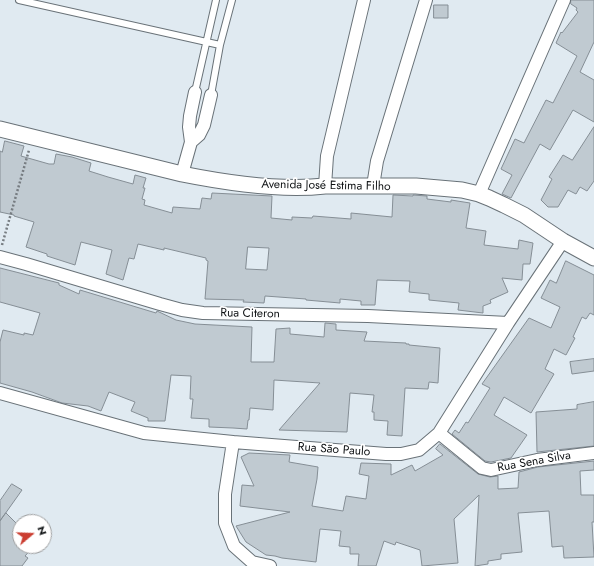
<!DOCTYPE html>
<html>
<head>
<meta charset="utf-8">
<style>
  body { margin:0 }
  #map { position:relative; width:594px; height:566px; overflow:hidden; background:#e0eaf1; font-family:Jost,sans-serif }
  canvas { display:block }
  .north { position:absolute; left:12px; top:514px; width:40px; height:40px; box-sizing:border-box; background:#fff; border:1px solid #9e9fa0; border-radius:50%; rotate:71deg; font-size:11px; font-weight:700; line-height:16px; text-align:center; color:#0d1012 }
  .north::after { content:''; display:block; margin:auto; width:14px; height:18px; background:#cb3e31; clip-path:polygon(50% 0,100% 100%,50% 72%,0 100%) }
</style>
</head>
<body>
<div id="map">
<canvas width="594" height="566"></canvas>
<div class="north">N</div>
</div>
<script>
const g = document.querySelector('canvas').getContext('2d');
g.lineJoin = 'round';
function fillPath(path, color) { g.fillStyle = color; g.fill(path, 'evenodd'); }
function stroke(path, color, width, dash) { g.strokeStyle = color; g.lineWidth = width; g.lineCap = dash ? 'butt' : 'round'; g.setLineDash(dash || []); g.stroke(path); }
function write(font, color, halo, rows, align = 'center') {
  g.font = font + ' Jost,sans-serif'; g.lineWidth = 3.5; g.setLineDash([]); g.textBaseline = 'middle'; g.strokeStyle = halo; g.fillStyle = color; for (const [text, x, y, turn = 0] of rows) {
    g.save(); g.translate(x, y); g.rotate((+turn || 0) * Math.PI / 180); g.textAlign = isNaN(turn) ? turn : align; if (halo) g.strokeText(text, 0, 0); g.fillText(text, 0, 0); g.restore();
  }
}
const building = new Path2D(`
  M571 0H594V42L580 72 594 80V122L573 110 550 150 540 144 511 198 502 194 512 175 501 169 515 139 524 143 546 100 553 103 577 56 556 43 561 32 562 33 578 12 576 10 577 8 571 4Z
  M434 5H448V18H434Z
  M594 127V181L587 191 580 187 576 194 568 190 558 207H548L541 200 552 179 549 177 563 155 572 160Z
  M5 141 24 146 21 156 49 164H54L56 154 72 157 91 163 89 171 108 177 133 184 135 175 146 178 143 188H145L142 199 145 200 144 205 172 213 173 207 200 209 202 198 211 199 212 193 272 196 271 218 292 220V217L312 218 313 216 351 219V213L392 217 393 195 413 196V195L427 196V199L451 202V200L470 203 466 228 486 231 484 245 518 249 519 240 533 243 530 264H523L522 280 502 278 508 292 490 300 491 303 483 306V313L458 310 459 303 429 300V294L409 292 410 281 377 280 375 305H361V301L340 299V303L306 300V299L265 296 264 303 243 302 244 300 205 299 208 261 206 260V258L164 248V250L138 244 134 259 129 258 123 280 106 274 112 250 81 242 75 265 47 256V254L26 247 34 222 14 216V215L0 212V151L2 152ZM248 247 269 248 267 270 246 269Z
  M566 261 594 275V315L590 313 586 319 582 317 573 337 575 338 566 355 554 349 545 369 554 374 531 413 504 397 494 415 527 435 511 458 491 462 485 461 452 434 455 430 459 433 466 422 468 423 490 388 482 384 529 318 551 328 560 307 541 298 550 280 556 283Z
  M0 268 59 283V285L79 294 80 290 156 313 157 311 176 320 195 324 252 327 251 362H274L276 329 290 328V334L324 337 325 323 336 324V330L367 332 364 341 406 343V344H409V345L440 348 438 383 429 382 428 389 405 388 402 436 387 435 388 421 374 420V412H372L374 395 350 393 347 432 279 430 320 383 274 380 273 410 250 408 249 420H248L247 429 233 428 209 427V419L191 418 193 399H190L191 376 171 375 165 421H148V418L131 411 135 402 109 392 101 411 88 406 62 403 32 392 0 383V342L3 330 24 335V333L33 335 40 313 0 302Z
  M594 359V371L572 374 570 362Z
  M594 402V446L537 452 536 412 577 409V405Z
  M440 444 478 474 490 477 498 476V489L518 488 519 472 538 467 594 461V470L580 471 581 495H594V522H592L594 557 564 558 563 546 552 547 549 511 518 513 522 552 501 554V559L488 561V564L475 566 479 495 454 519 458 563 422 566 420 550 396 542 395 545 384 541 376 566H358L359 554H350V547L339 546 341 531 320 529 316 562 282 558 275 556 266 555 246 542 236 526 290 512 240 506 242 485 254 486 241 457 249 453 290 455 289 462 318 467 317 479 312 506 343 511 346 496 366 499 369 476 359 474 361 463 391 464V475L412 465 415 471 443 455 436 449Z
  M12 484 22 490 0 521V501Z
  M6 513 20 527V546H34L25 556 28 558 22 566H0V521Z`);
fillPath(building, '#c0cad1');
stroke(building, '#858e95', 1);
const service = new Path2D(`
  M19 0 220 45
  M195 92 216 0
  M211 95 220 45 232 0`);
const minor = new Path2D(`
  M191 142 199 135 204 125 211 95
  M182 174 191 142 189 127 190 116 195 92
  M325 186 327 156 364 0
  M373 186 377 161 426 0
  M479 194 564 0
  M0 257 26 264 160 304 182 310 203 313 368 316 508 323
  M0 393 144 433 233 442 386 454H401L419 450 439 433 508 323 563 241
  M439 433 482 468 491 470 537 460 594 453
  M233 442 225 494V523L234 546 252 562 270 566`);
const tertiary = new Path2D(`
  M0 129 182 174C227 183 280 191 325 186H416L462 190 479 194 489 198 504 205 524 215 563 241 594 258`);
stroke(service, '#697278', 8);
stroke(minor, '#697278', 14);
stroke(tertiary, '#697278', 17);
stroke(new Path2D(`
  M2 245 29 150`), '#767c81', 2.5, [2, 2]);
stroke(service, '#fff', 6);
stroke(minor, '#fff', 12);
stroke(tertiary, '#fff', 15);
write('12px', '#0d1012', '#fff', [
  ["Avenida José Estima Filho",326,186,1],
  ["Rua Citeron",250,314,1],
  ["Rua São Paulo",334,450,4],
  ["Rua Sena Silva",534,462,-10]
]);
</script>
</body>
</html>
